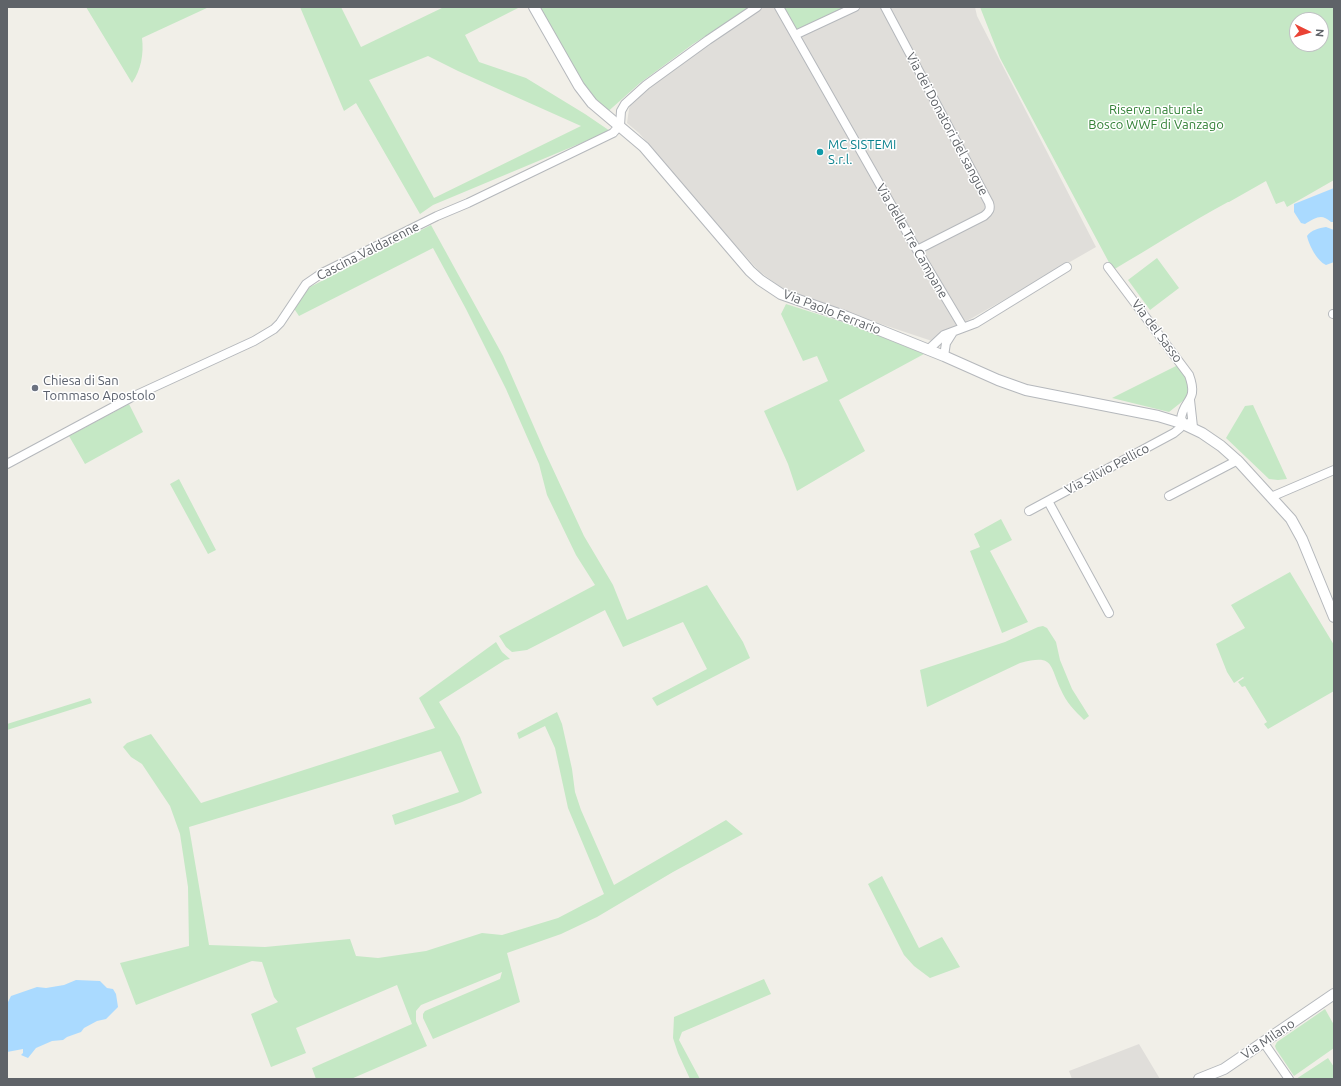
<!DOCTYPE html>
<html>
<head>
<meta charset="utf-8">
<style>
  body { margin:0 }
  #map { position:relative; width:1341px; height:1086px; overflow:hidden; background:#f1efe8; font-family:Ubuntu,sans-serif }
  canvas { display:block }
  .frame { position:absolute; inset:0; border:8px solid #5f6368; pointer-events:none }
  .north { position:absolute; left:1289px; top:12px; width:40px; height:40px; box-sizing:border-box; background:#fff; border:1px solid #bfc1c3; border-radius:50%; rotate:95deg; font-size:11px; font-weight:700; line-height:16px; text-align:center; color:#5f6368 }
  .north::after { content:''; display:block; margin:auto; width:14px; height:18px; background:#ea4335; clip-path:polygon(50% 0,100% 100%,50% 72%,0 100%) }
</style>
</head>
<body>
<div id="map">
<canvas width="1341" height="1086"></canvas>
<div class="frame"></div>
<div class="north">N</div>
</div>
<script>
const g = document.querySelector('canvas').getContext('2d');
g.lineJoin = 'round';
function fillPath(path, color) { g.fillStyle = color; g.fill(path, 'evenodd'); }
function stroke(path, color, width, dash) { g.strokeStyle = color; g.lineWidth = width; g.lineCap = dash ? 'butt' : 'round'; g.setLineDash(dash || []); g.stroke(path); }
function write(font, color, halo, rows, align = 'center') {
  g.font = font + ' Ubuntu,sans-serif'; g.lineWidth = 3; g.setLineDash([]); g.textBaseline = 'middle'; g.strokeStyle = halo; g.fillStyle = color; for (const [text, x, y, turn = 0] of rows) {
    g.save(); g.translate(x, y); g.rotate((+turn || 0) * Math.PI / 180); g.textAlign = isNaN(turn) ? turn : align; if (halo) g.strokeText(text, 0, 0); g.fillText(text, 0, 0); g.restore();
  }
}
fillPath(new Path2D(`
  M764 7H975L977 16 1096 247 932 341 788 293 759 271 721 229 639 133 627 123 630 102 645 88Z
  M1139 1044 1160 1079H1072L1069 1071Z`), '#e0deda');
fillPath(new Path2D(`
  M86 7H209L142 38C144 54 141 70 132 83Z
  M300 7H341L361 47 444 7H520L465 35 479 62 526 78 585 114 610 131 433 205 420 214 356 103 344 111ZM428 56 458 71 581 126 434 198 369 80Z
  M534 7H752L693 44 640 83 604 115 592 104Z
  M781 7H852L795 33Z
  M980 7H1334V180L1287 207 1284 201 1276 204 1266 181 1229 202H1228C1189 223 1152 247 1113 270L1000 58ZM1297 20H1321V44H1297Z
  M431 225 503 356 545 452 584 536 613 585 627 620 707 585 743 642 750 658 657 706 652 698 707 669 683 622 623 647 605 610 527 650 512 652 506 647 499 636 595 585 576 555 547 495 539 464 506 389 466 309 433 248 299 316 293 307 310 287Z
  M1157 258 1179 288 1150 310 1128 280Z
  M786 304 855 326 924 354 839 400 865 451 797 491 788 464 764 411 828 381 817 356 803 361 781 314Z
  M1178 365C1187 378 1189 382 1188 397L1169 412 1112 398Z
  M129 404 143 432 85 464 69 436Z
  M1253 405 1287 479 1278 480 1269 479 1226 438 1245 406Z
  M179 479 216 550 208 554 170 484Z
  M1001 519 1012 540 990 551 1028 622 1002 633 970 551 980 547 974 534Z
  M1290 572 1334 645V691L1268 729 1264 724 1267 722 1245 686 1242 687 1238 682 1244 678 1243 677 1234 683 1227 672 1216 644 1245 628 1231 605Z
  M1043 626 1047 628 1056 642 1060 660 1072 689 1089 716 1084 720C1075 711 1066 702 1061 690 1049 664 1054 654 1020 663L927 707 920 670 1005 642 1038 627Z
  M496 642 502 652 510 659 505 660 439 702 460 737 482 793 462 802 395 825 392 815 459 792 441 751 189 827 209 945 265 947 350 939 356 956 378 958 426 951 482 933 502 935 558 918 604 894 568 808 555 748 545 726 519 739 517 733 557 712 562 724 572 769 575 792 581 810 614 885 726 820 743 834 673 872 597 917 561 934 507 953 520 1002 433 1039 423 1018V1014L425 1011 500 979 502 972 421 1005 416 1011V1021L427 1046 351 1079H316L312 1068 412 1024 397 985 296 1028 306 1053 271 1067 251 1014 278 1002 274 997 262 962 252 961 136 1005 120 963 189 946 188 887 180 834 170 806 142 764 131 757 123 747 127 743 151 734 201 803 435 728 419 698Z
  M90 698 92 703 7 730V724Z
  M882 876 919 948 942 937 960 967 930 978 914 966 904 955 868 884Z
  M764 979 771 994 682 1032 679 1040 700 1079H690L678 1053 673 1038 674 1017Z
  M1325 1009 1334 1025V1048L1294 1076 1276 1049 1275 1046 1277 1042Z
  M1328 1058 1334 1067V1079H1296Z`), '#c5e8c5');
fillPath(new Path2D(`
  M1334 188V222H1331C1321 213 1316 218 1305 224L1301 223 1294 212V204Z
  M1326 227 1334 230V262L1326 265C1317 261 1309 245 1307 236 1311 230 1319 228 1326 227Z
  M76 980 100 981 107 988 113 989 116 994 118 1007 106 1019 97 1021 84 1028 81 1032 67 1037 63 1040 52 1041 36 1048 28 1058 21 1055 23 1053V1049L7 1052V1004L11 996 37 987 46 988 64 985Z`), '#aadaff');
const minor = new Path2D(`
  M779 7 917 250 963 327
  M885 7 989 203C991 209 989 212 984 216L917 250
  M795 35 855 7
  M1108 267 1189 375C1199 402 1183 399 1181 419L1186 425 1192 421
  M1333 314H1334
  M928 350 944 335 976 323 1067 267
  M944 356 946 343 953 332
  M1190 400 1193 427
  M7 464 130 398 254 341 274 329 280 323 306 284 322 273 437 216 468 203 613 133 620 125 621 111 625 104 646 85 708 40 757 7
  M1169 496 1238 460
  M1271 497 1334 470
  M1048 501 1109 613
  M1029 511 1174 433 1180 428 1181 423
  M1264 1043 1289 1079`);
const tertiary = new Path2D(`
  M534 7 579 86 592 103 644 147 750 271 760 280 781 294 847 317 944 356 998 380 1026 390 1158 416 1181 423 1202 433 1221 446 1239 462 1291 519 1302 539 1334 617
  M1199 1079 1224 1069 1334 994`);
stroke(minor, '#b5b8bc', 10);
stroke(tertiary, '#b5b8bc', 12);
stroke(minor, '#fff', 8);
stroke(tertiary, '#fff', 10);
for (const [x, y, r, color] of [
  [820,152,4,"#0f9aa8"],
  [35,388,4,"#6b7280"]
]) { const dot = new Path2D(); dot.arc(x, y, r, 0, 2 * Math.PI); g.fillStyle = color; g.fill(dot); stroke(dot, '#fff', 1.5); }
write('13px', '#348238', '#fff', [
  ["Riserva naturale",1156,110],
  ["Bosco WWF di Vanzago",1156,125]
]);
write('13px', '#5f6368', '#fff', [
  ["Via dei Donatori del sangue",947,124,62],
  ["Via delle Tre Campane",912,241,60],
  ["Cascina Valdarenne",368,251,-27],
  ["Via Paolo Ferrario",832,312,21],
  ["Via del Sasso",1157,331,53],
  ["Via Silvio Pellico",1107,469,-28],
  ["Via Milano",1268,1039,-34]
]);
write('13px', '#0d838f', '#fff', [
  ["MC SISTEMI",828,145],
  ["S.r.l.",828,160]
], 'left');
write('13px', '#5b616d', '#fff', [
  ["Chiesa di San",43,381],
  ["Tommaso Apostolo",43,396]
], 'left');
</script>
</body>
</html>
